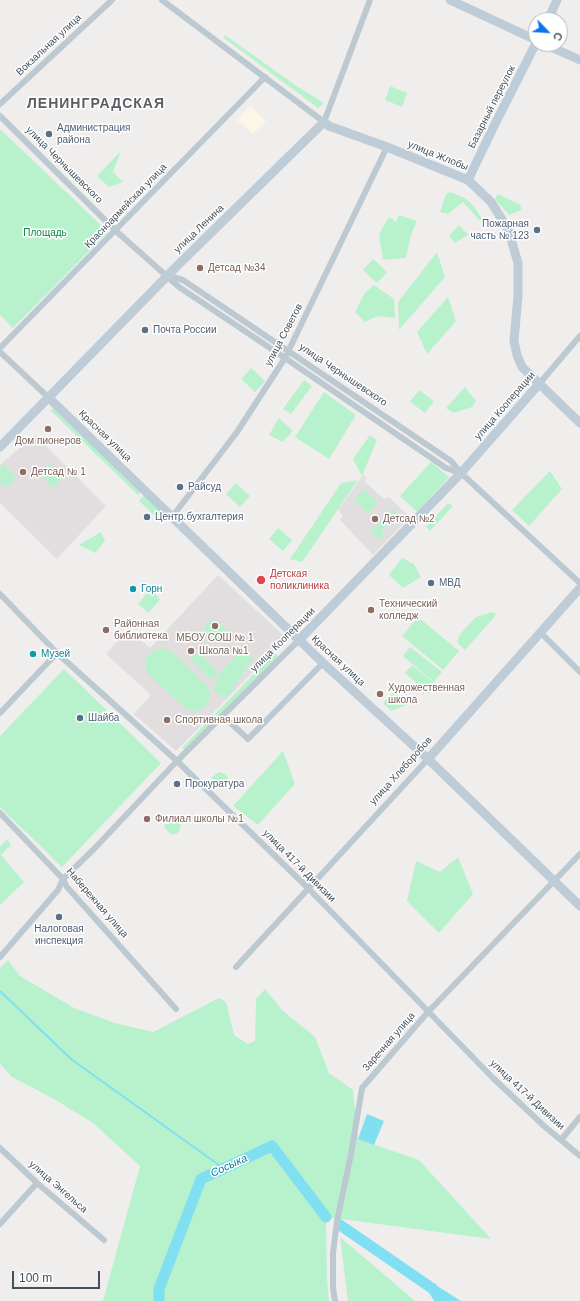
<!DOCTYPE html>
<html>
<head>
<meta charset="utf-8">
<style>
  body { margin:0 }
  #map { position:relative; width:580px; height:1301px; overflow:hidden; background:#f0eded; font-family:Arial,sans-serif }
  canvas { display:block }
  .north { position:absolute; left:528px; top:12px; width:40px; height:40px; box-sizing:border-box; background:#fff; border:1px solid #b4babe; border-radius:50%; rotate:115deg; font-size:11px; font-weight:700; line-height:16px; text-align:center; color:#44525c }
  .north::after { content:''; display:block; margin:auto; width:14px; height:18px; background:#0b76ec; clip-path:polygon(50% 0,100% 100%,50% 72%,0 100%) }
  .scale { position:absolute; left:12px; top:1271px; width:88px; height:18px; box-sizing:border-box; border:2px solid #44525c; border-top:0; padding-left:5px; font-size:12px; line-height:14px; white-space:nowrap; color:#44525c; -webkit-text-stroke:3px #fff; paint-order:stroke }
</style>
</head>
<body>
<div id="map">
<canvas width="580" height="1301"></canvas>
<div class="north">С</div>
<div class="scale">100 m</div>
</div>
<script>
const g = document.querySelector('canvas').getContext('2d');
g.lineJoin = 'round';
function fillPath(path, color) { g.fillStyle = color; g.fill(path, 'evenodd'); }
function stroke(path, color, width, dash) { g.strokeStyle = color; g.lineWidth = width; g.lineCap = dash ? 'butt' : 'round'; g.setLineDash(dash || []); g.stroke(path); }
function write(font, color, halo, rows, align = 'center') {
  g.font = font + ' Arial,sans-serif'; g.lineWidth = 3; g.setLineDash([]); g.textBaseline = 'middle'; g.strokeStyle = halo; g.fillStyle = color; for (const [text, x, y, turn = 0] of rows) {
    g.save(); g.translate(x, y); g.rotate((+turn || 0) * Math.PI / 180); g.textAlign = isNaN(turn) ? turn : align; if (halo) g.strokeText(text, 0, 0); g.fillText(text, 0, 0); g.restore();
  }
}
fillPath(new Path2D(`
  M250 106 266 121 253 134 237 120Z`), '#fdf5e5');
fillPath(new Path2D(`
  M35 435 106 506 57 559 0 503V465Z
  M363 475 366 477 365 482 384 499 388 497 390 498 410 517 373 555 340 520 343 516 338 510Z
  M218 575 286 638 176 751 134 714 151 695 106 654 128 629 150 648Z`), '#e2dedf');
fillPath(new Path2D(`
  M225 35 298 87 324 103 318 108 224 38Z
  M390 86 407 93 402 107 385 100Z
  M0 129 108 232 13 328 0 315Z
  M121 151 113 172 123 182 109 187 97 176Z
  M450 192C469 199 471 201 482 219L480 221 463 202 448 214 440 212 446 194Z
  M498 194 520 205 522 210 509 215 495 199Z
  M399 215 417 221 411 235 406 258 383 260 379 234 389 217 396 222Z
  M459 225 469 235 454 243 449 235Z
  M437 252 445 277 399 330 398 302Z
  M373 259 387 272 377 283 363 270Z
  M374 285 394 299 395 318 377 316 365 322 355 312 365 293Z
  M448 297 456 321 427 354 417 332Z
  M251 368 265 381 255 392 241 379Z
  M304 380 312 386 291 414 283 409Z
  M465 387 476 401 472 407 454 413 446 408Z
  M419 390 434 401 425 413 410 402Z
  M324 392 356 415 329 459 295 437Z
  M56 408 141 491 138 495 50 410Z
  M279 418 293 431 283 442 269 435Z
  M370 435 377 440 362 476 353 459Z
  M431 462 449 477 417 512 400 496Z
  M4 464 16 478 5 488 0 482V467Z
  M50 464 64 476 54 488 40 475Z
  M550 471 562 489 529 526 512 510Z
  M358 480 302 562 290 559 341 483Z
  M236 483 250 496 240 507 226 494Z
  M364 489 378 502 368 513 354 500Z
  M145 494 164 512 158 519 139 501Z
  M448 503 453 506 430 531 426 527Z
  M394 508 397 515 381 531 384 538 380 539 370 533Z
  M278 528 292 540 283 551 269 539Z
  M101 532 105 541 95 553 79 545Z
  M402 558 414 564 421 577 403 588 389 575Z
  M151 588 160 600 148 613 138 604Z
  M493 612 496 615 465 650 457 642 460 634 476 617Z
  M418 617 459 651 443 670 402 636Z
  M213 618 227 630 217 641 203 629Z
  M410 647 442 672 434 682 403 656Z
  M162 648 172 652 207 686C216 701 202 716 186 709L148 674C141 662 148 650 162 648Z
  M244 648 253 659 226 699 213 690 219 674Z
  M198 652 218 672 210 679 190 659Z
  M275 652 278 657 186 750 182 748Z
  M412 665 437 685 429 694 405 673Z
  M64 669 161 763 62 867 0 807V736Z
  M394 691 409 704 391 711 383 703Z
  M283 751 295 784 258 825 233 806Z
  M219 772 225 774 230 780 219 789 211 778Z
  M173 815 181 825 178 833 171 835 164 826Z
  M7 839 11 845 1 855 24 882 0 905V846Z
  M458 857 473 894 439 933 407 901 416 861 440 872Z
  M8 960 20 976 74 1008 115 1023 153 1032 219 998 226 1002 234 1035 248 1044 255 1041 256 999 265 989 282 1010 315 1037 329 1073 353 1090 358 1139 419 1160 491 1239 326 1217 327 1279 329 1301H103L140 1166 93 1123 54 1099 12 1077 0 1064V968Z
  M340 1237 415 1301H348Z`), '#b8f2cc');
fillPath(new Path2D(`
  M367 1114 384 1121 374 1145 358 1139Z
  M437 1286 461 1301H438Z`), '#81dff2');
stroke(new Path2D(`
  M0 991 71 1059 223 1168`), '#81dff2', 2);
stroke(new Path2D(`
  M340 1225 433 1289 441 1301
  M159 1301V1289L201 1179 272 1146 326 1217`), '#81dff2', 11);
stroke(new Path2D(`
  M162 0 324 122 370 0
  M0 104 112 0
  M0 116 116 231 179 287 285 358 446 468 461 473
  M168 276 183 280 451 461 461 473 580 583
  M0 348 265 77
  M0 352 48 397
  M539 384 580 336
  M172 517 237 432 285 358 387 147
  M0 594 57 653 177 761 308 888 493 1078 544 1126 580 1156
  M540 632 580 672
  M0 713 57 653
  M223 716 248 739 323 663
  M0 813 63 879 67 887 176 1009
  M0 957 58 890 63 879 94 849 177 761 299 640
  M236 967 428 759
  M561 1140 580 1117
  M0 1148 37 1183 104 1240
  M0 1224 37 1183
  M335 1301 333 1288V1253L337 1221 351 1154 362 1088 428 1012 580 854`), '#bdc9d1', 6);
stroke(new Path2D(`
  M450 0 536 40
  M548 20 557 0
  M544 44 580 60
  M468 180 494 126 536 43
  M48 397 323 663 428 759 580 906
  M0 447 177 266 324 122 329 126 387 147 468 180 491 202 508 229 518 263V296L514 341 517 355 522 367 580 423
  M299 640 461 473 539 384
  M428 759 580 588`), '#beccd8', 9);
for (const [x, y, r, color] of [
  [49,134,4,"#5c6f8a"],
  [537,230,4,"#5c6f8a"],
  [200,268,4,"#8d6e63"],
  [145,330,4,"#5c6f8a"],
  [48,429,4,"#8d6e63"],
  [23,472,4,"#8d6e63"],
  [180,487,4,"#5c6f8a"],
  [147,517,4,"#5c6f8a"],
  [375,519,4,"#8d6e63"],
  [261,580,5,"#e0444e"],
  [431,583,4,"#5c6f8a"],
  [133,589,4,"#0f9aa8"],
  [371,610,4,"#8d6e63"],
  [215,626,4,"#8d6e63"],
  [106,630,4,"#8d6e63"],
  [191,651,4,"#8d6e63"],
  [33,654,4,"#0f9aa8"],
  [380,694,4,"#8d6e63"],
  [80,718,4,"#5c6f8a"],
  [167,720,4,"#8d6e63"],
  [177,784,4,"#5c6f8a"],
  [147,819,4,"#8d6e63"],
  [59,917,4,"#5c6f8a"]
]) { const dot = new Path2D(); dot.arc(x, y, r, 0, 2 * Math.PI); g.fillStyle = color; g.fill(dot); stroke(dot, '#fff', 1.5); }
write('10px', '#44525c', '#fff', [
  ["Вокзальная улица",49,45,-43],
  ["Базарный переулок",492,107,-63],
  ["улица Жлобы",438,156,22],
  ["улица Чернышевского",64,165,45],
  ["Красноармейская улица",126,206,-46],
  ["улица Ленина",199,229,-44],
  ["улица Советов",284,335,-62],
  ["улица Чернышевского",343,375,34],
  ["улица Кооперации",505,406,-49],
  ["Красная улица",105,436,44],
  ["улица Кооперации",283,640,-45],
  ["Красная улица",338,661,43],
  ["улица Хлеборобов",401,771,-48],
  ["улица 417-й Дивизии",299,866,45],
  ["Набережная улица",97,903,49],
  ["Заречная улица",389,1042,-49],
  ["улица 417-й Дивизии",527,1095,43],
  ["улица Энгельса",58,1187,41]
]);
write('10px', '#4e5e75', '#fff', [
  ["Администрация",57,128],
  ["района",57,140],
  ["Пожарная",529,224,"right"],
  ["часть № 123",529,236,"right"],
  ["Почта России",153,330],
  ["Райсуд",188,487],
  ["Центр.бухгалтерия",155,517],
  ["МВД",439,583],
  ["Шайба",88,718],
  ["Прокуратура",185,784],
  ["Налоговая",59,929,"center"],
  ["инспекция",59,941,"center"]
], 'left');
write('10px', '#108345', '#fff', [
  ["Площадь",45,233]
]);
write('10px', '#785e54', '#fff', [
  ["Детсад №34",208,268],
  ["Дом пионеров",48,441,"center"],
  ["Детсад № 1",31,472],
  ["Детсад №2",383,519],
  ["Технический",379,604],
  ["колледж",379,616],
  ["Районная",114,624],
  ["библиотека",114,636],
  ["МБОУ СОШ № 1",215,638,"center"],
  ["Школа №1",199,651],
  ["Художественная",388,688],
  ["школа",388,700],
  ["Спортивная школа",175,720],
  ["Филиал школы №1",155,819]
], 'left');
write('10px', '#be3a42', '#fff', [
  ["Детская",270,574],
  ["поликлиника",270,586]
], 'left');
write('10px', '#0d838f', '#fff', [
  ["Горн",141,589],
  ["Музей",41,654]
], 'left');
write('italic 11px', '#04809a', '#fff', [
  ["Сосыка",229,1166,-25]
]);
g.letterSpacing = '1px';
write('bold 14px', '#5a5e63', '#fff', [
  ["ЛЕНИНГРАДСКАЯ",96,104]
]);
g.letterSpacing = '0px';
</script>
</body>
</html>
